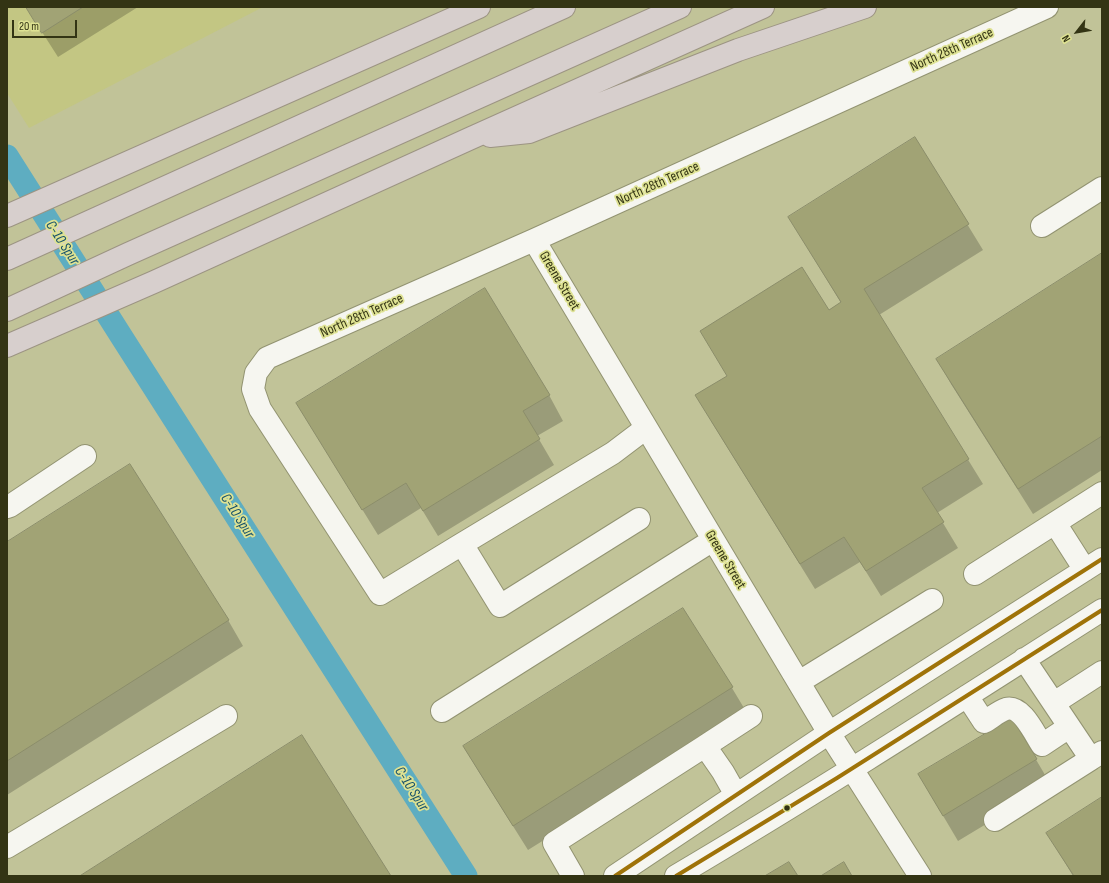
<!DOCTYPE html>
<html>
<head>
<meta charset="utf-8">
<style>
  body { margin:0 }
  #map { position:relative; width:1109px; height:883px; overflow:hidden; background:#c1c398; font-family:"Sofia Sans Condensed",sans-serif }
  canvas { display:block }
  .frame { position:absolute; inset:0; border:8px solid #333414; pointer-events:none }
  .north { position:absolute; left:1057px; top:12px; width:40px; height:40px; -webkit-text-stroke:3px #dee293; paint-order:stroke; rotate:239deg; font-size:11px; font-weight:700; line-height:16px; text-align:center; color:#333414 }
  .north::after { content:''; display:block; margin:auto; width:14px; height:18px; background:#333414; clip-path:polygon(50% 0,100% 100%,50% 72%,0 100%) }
  .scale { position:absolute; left:12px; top:20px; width:65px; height:18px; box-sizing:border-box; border:2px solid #333414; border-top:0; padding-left:5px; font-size:12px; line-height:14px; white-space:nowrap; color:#333414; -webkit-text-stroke:3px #dee293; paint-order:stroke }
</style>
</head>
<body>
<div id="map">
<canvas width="1109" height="883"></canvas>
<div class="frame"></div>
<div class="north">N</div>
<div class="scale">20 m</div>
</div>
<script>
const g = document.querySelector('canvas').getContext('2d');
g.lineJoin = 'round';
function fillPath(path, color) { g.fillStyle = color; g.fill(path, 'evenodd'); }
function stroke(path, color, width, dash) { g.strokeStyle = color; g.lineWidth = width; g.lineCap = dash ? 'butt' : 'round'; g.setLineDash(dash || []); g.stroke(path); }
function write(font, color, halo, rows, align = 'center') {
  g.font = font + ' "Sofia Sans Condensed",sans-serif'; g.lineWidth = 3.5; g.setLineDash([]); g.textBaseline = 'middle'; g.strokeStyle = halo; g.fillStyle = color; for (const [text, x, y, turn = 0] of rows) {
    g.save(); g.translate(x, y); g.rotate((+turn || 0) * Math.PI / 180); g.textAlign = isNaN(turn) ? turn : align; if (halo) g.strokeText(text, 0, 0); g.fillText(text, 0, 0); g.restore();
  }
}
fillPath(new Path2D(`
  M7 7H263L29 128 7 93Z`), '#c3c683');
fillPath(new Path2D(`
  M26 7H138L58 57Z
  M915 139 983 250 879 315 983 484 937 513 958 548 881 596 860 562 815 589 711 421 828 311 841 303 804 242Z
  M1102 254V470L1033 514 951 384 937 359Z
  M549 395 563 421 537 436 554 465 438 536 421 508 378 535 312 428Z
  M7 543 228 620 243 646 7 795Z
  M683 609 732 688 747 713 528 850 479 772 464 747Z
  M1012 719 1051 785 958 841 919 775Z
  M1102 798V876H1073L1047 833Z`), '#0003');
stroke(new Path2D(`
  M7 156 123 339 466 876`), '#5eadc1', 23);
const building = new Path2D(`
  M26 7H83L42 33Z
  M915 137 969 224 864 289 969 459 922 488 944 522 866 571 844 537 800 564 695 395 727 376 700 331 802 267 829 310 841 302 788 217Z
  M1102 253V436L1018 489 936 359Z
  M485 288 550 395 523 411 540 439 423 511 406 483 362 510 296 403Z
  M130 464 229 620 7 761V542Z
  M683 608 733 687 513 826 463 746Z
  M1012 718 1037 759 943 816 918 774Z
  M302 735 391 876H80Z
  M1102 797V876H1074L1046 833Z
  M789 862 798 876H765Z
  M844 862 852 876H821Z`);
fillPath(building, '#a1a375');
stroke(building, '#8b8d6a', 1);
const minor = new Path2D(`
  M1042 226 1102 188
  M534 240 829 733 920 876
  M7 507 10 506 85 456
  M639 519 500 606 462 544 380 594 260 409 253 389 256 373 267 358 534 240 1047 7
  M1055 523 1085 570
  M462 544 613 453 646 428
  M975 574 1102 493
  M1024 659 1091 759 1102 752
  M799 682 932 600
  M967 696 984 722C990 719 999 711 1006 709 1022 705 1034 733 1042 745L1069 727
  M1054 703 1102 672
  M442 711 713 540
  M705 746 751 716
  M995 820 1091 759
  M7 847 226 716
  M573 876 554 843 705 746 723 772 736 795
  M615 876 829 733 1102 559
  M676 876C820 791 961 700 1102 610`);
const highway = new Path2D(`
  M490 136 529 132 738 50 865 7
  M7 216 479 7
  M7 259 564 7
  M7 310 128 254 680 7
  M7 346 154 282 469 139 763 7`);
stroke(minor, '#929371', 24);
stroke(highway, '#9c9483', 24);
stroke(minor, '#f6f6f0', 22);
stroke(highway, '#d7cfcd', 22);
stroke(new Path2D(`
  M615 876 829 733 1102 559
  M676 876 837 778 1102 610`), '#9f7309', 4);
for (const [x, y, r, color] of [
  [787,808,3.5,"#333414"]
]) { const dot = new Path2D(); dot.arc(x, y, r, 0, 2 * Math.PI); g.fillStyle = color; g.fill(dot); stroke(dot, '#dee293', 1.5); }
write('14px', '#333414', '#dee293', [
  ["North 28th Terrace",952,50,-24],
  ["North 28th Terrace",658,184,-24],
  ["Greene Street",559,281,59],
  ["North 28th Terrace",362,316,-24],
  ["Greene Street",725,560,59]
]);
write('italic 15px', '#17526b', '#dee293', [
  ["C-10 Spur",62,243,57],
  ["C-10 Spur",237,516,57],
  ["C-10 Spur",411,789,57]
]);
</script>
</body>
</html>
